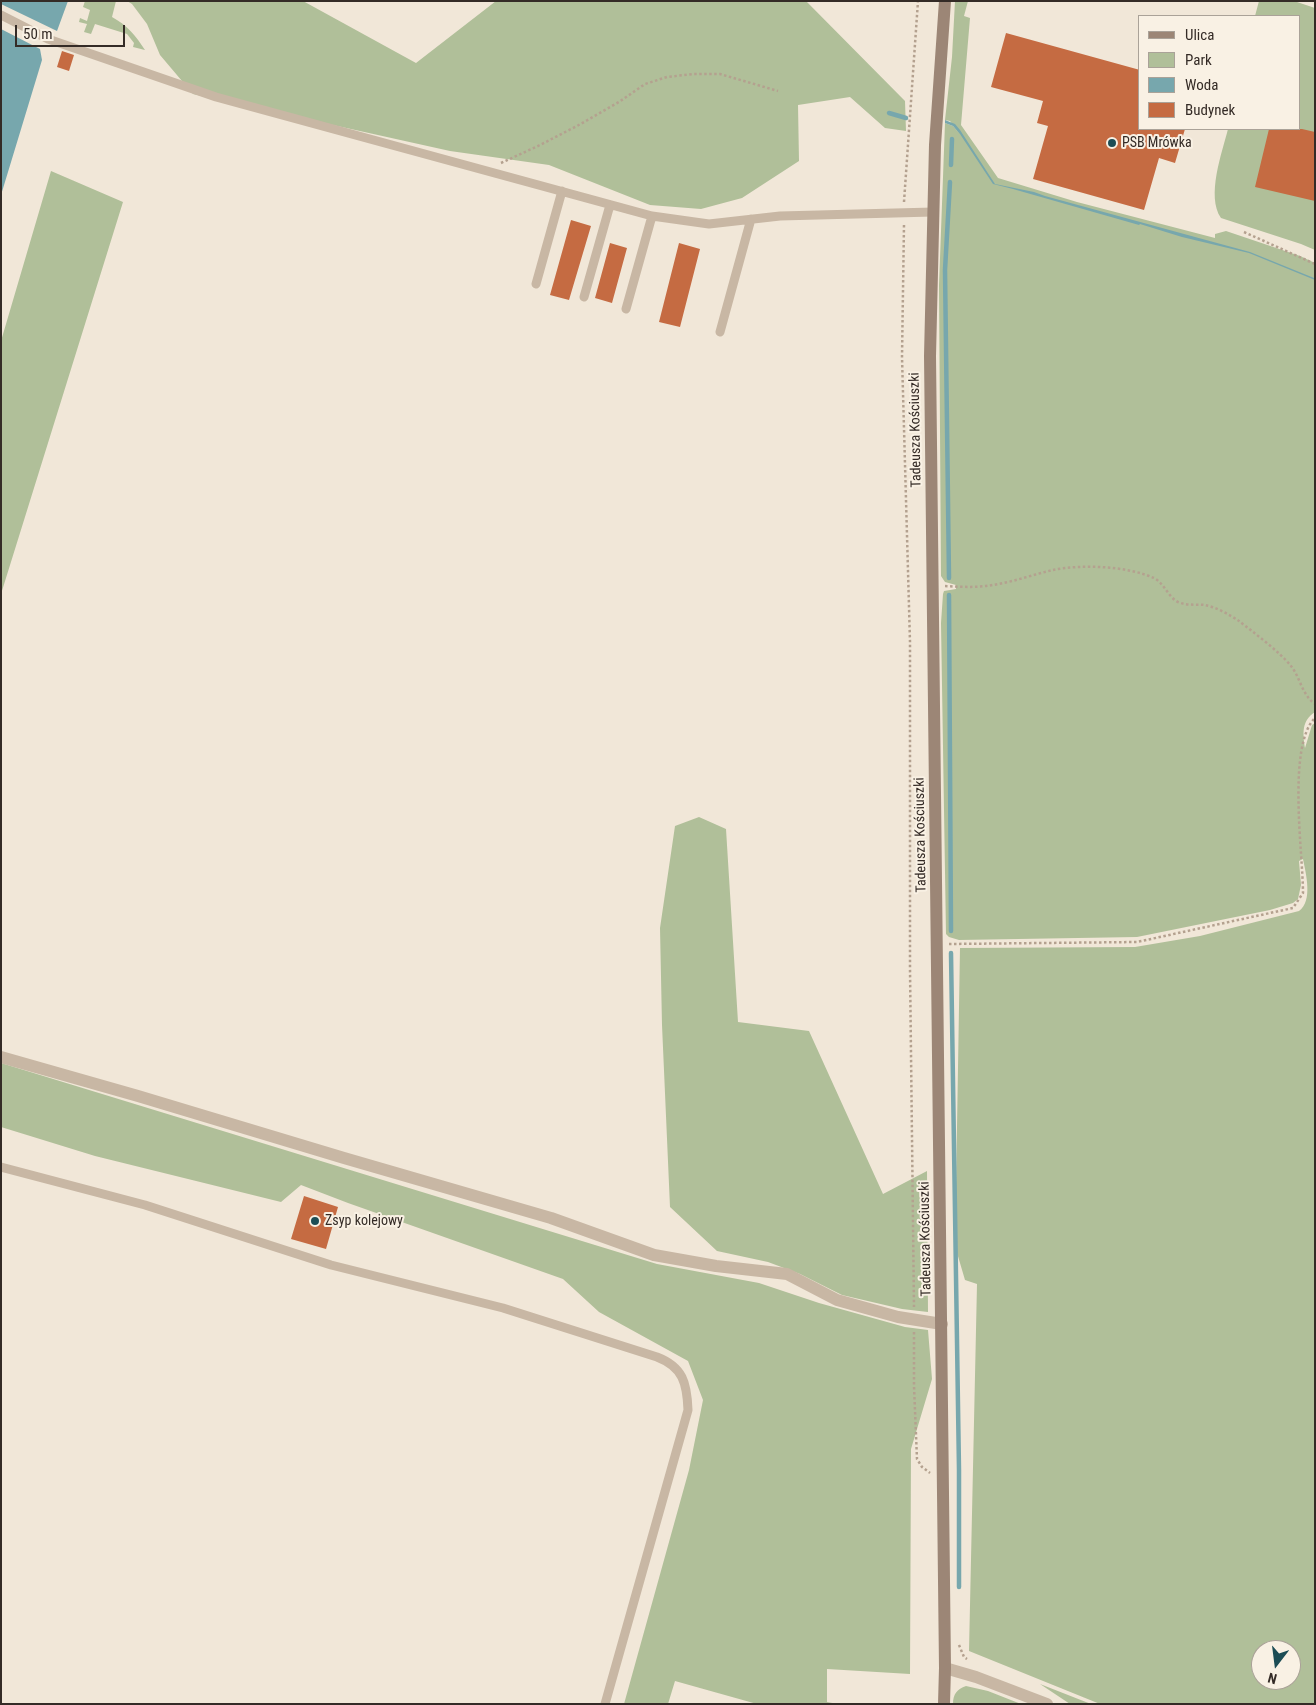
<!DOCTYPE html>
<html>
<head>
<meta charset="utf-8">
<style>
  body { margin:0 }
  #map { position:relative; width:1316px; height:1705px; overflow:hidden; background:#f1e7d8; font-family:"Roboto Condensed",sans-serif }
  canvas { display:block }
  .frame { position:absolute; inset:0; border:2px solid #342b26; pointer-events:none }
  .legend { position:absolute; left:1138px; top:15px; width:162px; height:115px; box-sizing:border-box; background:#f9f1e4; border:1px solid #aaa298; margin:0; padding:6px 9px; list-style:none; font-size:15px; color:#342b26 }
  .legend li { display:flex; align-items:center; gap:10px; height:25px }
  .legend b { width:25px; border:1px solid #aaa298 }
  .north { position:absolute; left:1251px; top:1640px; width:50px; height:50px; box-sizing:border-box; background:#f9f1e4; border:1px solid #aaa298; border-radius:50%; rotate:195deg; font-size:14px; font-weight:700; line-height:20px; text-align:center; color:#342b26 }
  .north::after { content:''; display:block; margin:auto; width:18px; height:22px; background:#1c4d55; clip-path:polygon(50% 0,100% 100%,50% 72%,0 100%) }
  .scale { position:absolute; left:15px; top:25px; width:110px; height:22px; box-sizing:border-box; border:2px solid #342b26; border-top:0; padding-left:6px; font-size:15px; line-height:18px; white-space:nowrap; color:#342b26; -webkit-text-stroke:4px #f9f1e4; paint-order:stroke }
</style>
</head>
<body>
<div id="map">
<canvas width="1316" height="1705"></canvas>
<div class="frame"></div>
<ul class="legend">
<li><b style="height:6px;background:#9c8676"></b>Ulica</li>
<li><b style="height:14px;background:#b0bf99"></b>Park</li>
<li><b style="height:14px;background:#77a7ad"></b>Woda</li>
<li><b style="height:14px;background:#c56b42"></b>Budynek</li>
</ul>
<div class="north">N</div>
<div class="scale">50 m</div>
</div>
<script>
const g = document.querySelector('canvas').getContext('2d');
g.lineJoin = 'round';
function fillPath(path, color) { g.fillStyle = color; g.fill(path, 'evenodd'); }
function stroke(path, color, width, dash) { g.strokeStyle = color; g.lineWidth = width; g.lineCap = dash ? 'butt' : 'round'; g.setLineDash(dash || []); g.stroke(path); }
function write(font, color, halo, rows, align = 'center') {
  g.font = font + ' "Roboto Condensed",sans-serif'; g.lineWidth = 4; g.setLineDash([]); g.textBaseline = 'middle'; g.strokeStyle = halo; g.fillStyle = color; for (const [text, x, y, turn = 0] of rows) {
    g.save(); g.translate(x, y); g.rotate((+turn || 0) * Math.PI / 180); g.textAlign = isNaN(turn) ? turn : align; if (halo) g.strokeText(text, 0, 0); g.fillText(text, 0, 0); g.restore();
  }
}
fillPath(new Path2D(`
  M85 1H116L112 17C127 25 136 36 145 50L133 47 134 43 127 34 95 24 91 34 84 32 87 24 79 22 80 18 87 21 90 10 83 7Z
  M127 1H303L416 63 496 1H806L905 101 906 131 885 128 850 97 798 105 799 161 742 198 701 209 650 205 549 165 450 151 193 94 160 55 147 24 132 4Z
  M955 1H968L964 16 970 18 961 125 998 178 1077 202 1215 238V234L1226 231 1300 256 1315 263V712C1301 721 1303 734 1305 748L1312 725 1315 723V1704H1100L969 1651 977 1284 965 1280 955 1246 960 948 1135 947 1200 936 1299 911C1313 901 1306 874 1303 859L1299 861 1301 885 1298 899 1293 903 1270 910 1137 937 959 940 949 937 946 934 941 623 943 594 944 591 956 589V585L945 582 941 576 939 285 945 123 953 126 959 133 950 121 945 120 952 57ZM1261 1650H1291V1680H1261Z
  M1259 1H1294L1315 8V250L1301 244 1221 218C1206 196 1222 153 1228 129H1300V16H1255Z
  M51 171 123 202 1 594V341Z
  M699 817 726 829 738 1022 809 1031 883 1194 927 1171 928 1312 902 1309 842 1295 800 1274 768 1262 717 1251 670 1207 662 1025 660 928 675 826Z
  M1 1063 657 1264 759 1283 819 1303 905 1327 928 1330 932 1379 911 1449 910 1674 827 1669V1702L838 1704H757L675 1681 668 1704H624L689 1470 703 1400 688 1361 599 1312 563 1279 348 1203 301 1185 281 1202 95 1156 1 1127Z
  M1040 1684 1091 1704H1070Z
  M966 1686 988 1691 1021 1704H953C953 1694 957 1689 966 1686Z`), '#b0bf99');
fillPath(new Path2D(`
  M1 1H68L57 31 1 4Z
  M1 29 40 49 42 60 1 195Z
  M945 120 955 124 960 130 995 184 1034 192 1045 196 1250 252 1314 278 1315 280 1249 253 1182 237 1140 224 1139 225 1013 189 993 184 960 134 953 126 945 123Z`), '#77a7ad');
stroke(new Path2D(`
  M889 113 906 118
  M951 165 952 139
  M949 578 945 270 950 182
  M949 595 951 931
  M951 953 959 1470V1587`), '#77a7ad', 4.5);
fillPath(new Path2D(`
  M1006 33 1140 70V129H1185L1175 163 1159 158 1144 210 1033 179 1048 126 1037 123 1043 101 991 87Z
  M62 51 74 55 69 71 57 67Z
  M1269 129H1302L1315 132V201L1255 187Z
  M571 220 591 226 569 300 550 295Z
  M610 243 627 248 612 303 595 298Z
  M679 243 700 249 680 327 659 322Z
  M304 1196 338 1207 326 1249 291 1239Z`), '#c56b42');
stroke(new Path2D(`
  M501 163 538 146 577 126 619 102 645 84 667 77 693 74H720L778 91
  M904 202 918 1
  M904 225 902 357 910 642V969L914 1307
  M1244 232 1315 264
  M945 586C963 587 980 588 998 584 1016 581 1035 574 1053 570 1082 564 1127 566 1154 578 1165 584 1168 597 1178 602 1187 606 1196 604 1205 605 1216 607 1230 615 1239 621 1253 632 1280 652 1291 666 1300 677 1302 695 1315 704
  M949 944 1137 942 1293 908 1303 893C1303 854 1287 745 1315 718
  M914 1332V1386L917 1459 922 1467 930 1473
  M959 1645 964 1657 967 1659`), '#b4a18f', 2.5, [2.5, 2.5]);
stroke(new Path2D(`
  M1 15 48 39 216 97 652 216 709 224 780 216 933 212
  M536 284 562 191
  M584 297 610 205
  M626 309 652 216
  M720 332 751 219
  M1 1167 145 1205 331 1265 503 1308 657 1357C683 1367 687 1383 688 1410L605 1704`), '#c8b7a4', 9);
stroke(new Path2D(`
  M1 1057 138 1096 344 1158 551 1218 654 1255 716 1266 787 1274 837 1300 898 1317 942 1324
  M945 1668 976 1677 1047 1704`), '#c8b7a4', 12);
stroke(new Path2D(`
  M944 1704 945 1668 930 356 935 145 945 1`), '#9c8676', 12);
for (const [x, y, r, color] of [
  [1112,143,5,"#1c4d55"],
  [315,1221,5,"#1c4d55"]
]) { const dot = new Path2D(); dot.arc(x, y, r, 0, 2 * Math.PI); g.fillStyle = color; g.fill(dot); stroke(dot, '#f9f1e4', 2); }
write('14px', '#342b26', '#f9f1e4', [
  ["PSB Mrówka",1122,143],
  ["Zsyp kolejowy",325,1221]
], 'left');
write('14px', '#342b26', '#f9f1e4', [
  ["Tadeusza Kościuszki",916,430,-91],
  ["Tadeusza Kościuszki",921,835,-91],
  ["Tadeusza Kościuszki",926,1239,-91]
]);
</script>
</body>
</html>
